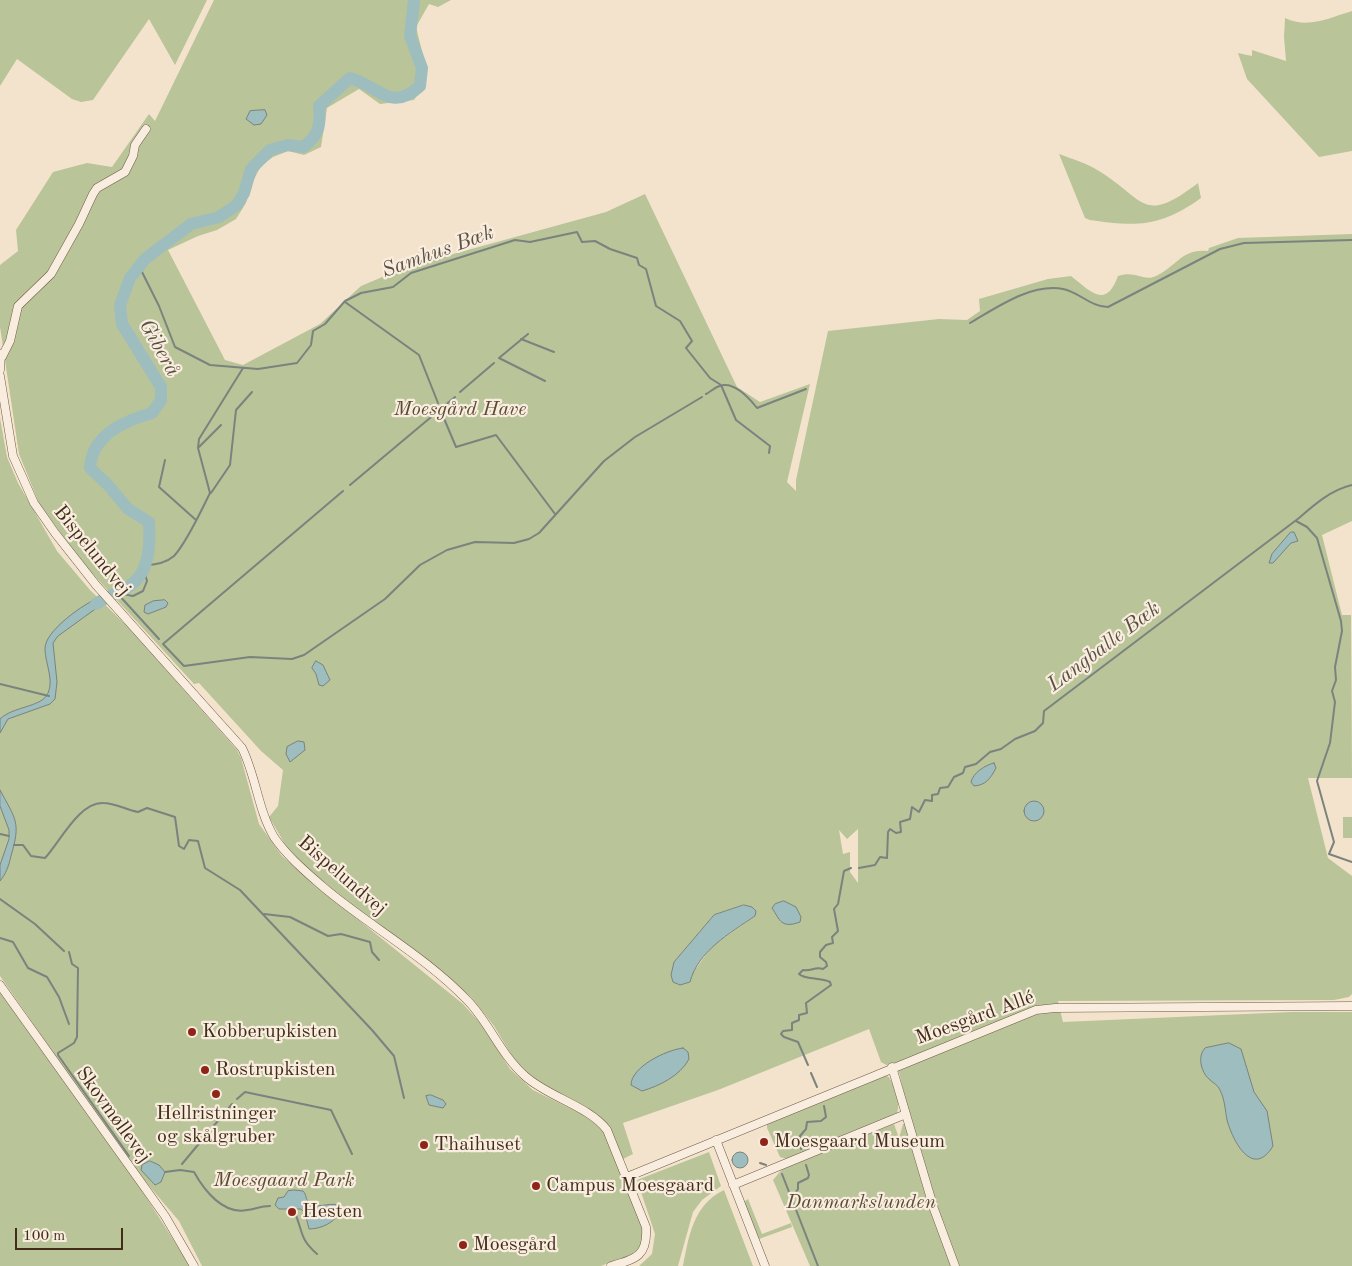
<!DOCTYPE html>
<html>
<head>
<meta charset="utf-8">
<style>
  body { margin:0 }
  #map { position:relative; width:1352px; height:1266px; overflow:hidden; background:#f4e3cc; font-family:"Old Standard TT",serif }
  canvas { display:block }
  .scale { position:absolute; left:15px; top:1228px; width:108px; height:22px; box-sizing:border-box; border:2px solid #432d1a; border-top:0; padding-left:6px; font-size:15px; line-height:18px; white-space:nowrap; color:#432d1a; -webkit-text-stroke:4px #f8edde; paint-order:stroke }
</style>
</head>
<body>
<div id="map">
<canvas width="1352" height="1266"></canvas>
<div class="scale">100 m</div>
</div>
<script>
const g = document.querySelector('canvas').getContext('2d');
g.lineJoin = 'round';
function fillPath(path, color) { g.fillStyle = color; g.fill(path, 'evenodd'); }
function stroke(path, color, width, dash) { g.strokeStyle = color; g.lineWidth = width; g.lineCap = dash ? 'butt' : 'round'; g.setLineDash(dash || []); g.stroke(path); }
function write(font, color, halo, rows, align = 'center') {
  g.font = font + ' "Old Standard TT",serif'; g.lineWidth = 4.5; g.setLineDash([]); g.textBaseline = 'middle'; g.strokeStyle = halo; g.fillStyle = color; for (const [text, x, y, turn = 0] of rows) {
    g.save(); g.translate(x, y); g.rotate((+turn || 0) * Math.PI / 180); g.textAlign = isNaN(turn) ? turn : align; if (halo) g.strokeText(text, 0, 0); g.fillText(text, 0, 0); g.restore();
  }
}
fillPath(new Path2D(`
  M0 0H207L175 65 149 19 93 100 81 102 72 99 17 59 0 86Z
  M214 0H451L438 7 429 4 416 27 426 67V83L414 100 380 104 359 89 327 108 321 147 304 155 288 151 273 157 261 166 251 185 246 203 236 219 217 230 198 236 168 250 225 360 243 365 320 324 361 286 406 267 606 212 645 194 737 387 760 402 810 384 787 482 796 491V480L828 331 939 319 967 320 980 311 979 299 1048 279 1071 276C1091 292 1106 309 1118 276 1135 270 1144 282 1156 276 1177 266 1182 248 1208 251L1209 248 1238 238 1352 234V521L1322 535 1342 615H1351L1352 778H1308L1328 858 1352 876V994L1349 997 1334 1000 1058 1001 1063 1022 1291 1012H1352V1266H810L773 1180 783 1168 894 1124 899 1138 903 1124 910 1120 899 1072 881 1062 869 1029 718 1090 623 1123 633 1154 623 1159 611 1130 597 1115 543 1084 528 1073 514 1059 494 1026 471 997 425 958 359 912 304 865 289 851 269 817 278 806 283 770 261 751 199 683 194 684 81 561 39 503 19 454 0 327V265L18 251 16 230 53 172 87 163 112 167 149 114 155 121ZM858 829V883L850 872V852L843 854 839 830 847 839ZM744 905 755 916 712 946 692 974 674 962 714 915Z
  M1352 11V151L1319 157 1247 79 1238 53 1252 56V50L1286 61 1284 37 1285 18C1308 29 1329 18 1352 11Z
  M1059 154C1072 159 1087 163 1099 171 1145 199 1142 226 1198 183L1201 198C1161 227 1136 227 1090 220L1085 218Z
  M0 418 7 457 18 483 57 551 90 590 129 628 237 750 241 758 259 824 282 856 309 880 463 1004 482 1025 510 1069 533 1090 597 1122 607 1136 644 1232C645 1258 621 1258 601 1266H202L179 1221 133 1167 0 976Z
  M1343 817H1352V838H1343Z
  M0 991 141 1189 190 1266H0Z
  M885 1075 889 1077C895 1087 901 1102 897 1113L787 1159 780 1157 767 1128V1123Z
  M709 1152 721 1186 702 1200 693 1212 678 1266H639L652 1254 655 1234 637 1180Z
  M724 1190 753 1266H683C689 1236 693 1205 724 1190Z
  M748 1199 762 1234 791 1223 792 1227 759 1239 744 1202Z`), '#b9c499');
const water = new Path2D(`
  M265 110 267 115 261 124 254 125 246 119 250 111Z
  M1291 532H1294L1298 541 1291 543 1273 563H1269L1272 554Z
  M100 597 105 602 58 636 53 643 57 682 55 699 50 704 8 719 0 733V719C12 707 40 707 47 695 55 681 45 663 45 649 44 631 85 603 100 597Z
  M165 600 168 603 166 607 148 614 144 612 145 605 153 601Z
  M316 661 323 665 330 680 323 686 319 685 316 674 312 668Z
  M298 741 304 742 305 750 290 762 286 754 287 747Z
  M994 763 996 768C990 779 986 785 974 786L971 782C973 773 985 765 994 763Z
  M0 790C16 820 21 822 11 856 9 865 6 874 0 881V865L9 839V830L0 806Z
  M1024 811a10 10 0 1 1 20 0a10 10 0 1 1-20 0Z
  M784 901 796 907 801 917 800 922C781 929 780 920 772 908L775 904Z
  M744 905 752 907 756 911 755 916C730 933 698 951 690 982L680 985 673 982 671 975 674 962 714 915Z
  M1229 1043 1241 1049 1254 1092 1267 1111 1273 1146C1253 1179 1233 1142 1227 1120 1225 1110 1225 1100 1220 1090 1218 1085 1213 1083 1209 1079 1201 1072 1197 1056 1205 1048Z
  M683 1048 688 1052 689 1059C680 1076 659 1086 642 1091L631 1085C631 1067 666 1050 683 1048Z
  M431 1095 443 1100 446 1104 443 1108 429 1105 426 1096Z
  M732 1160a8 8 0 1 1 16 0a8 8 0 1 1-16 0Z
  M150 1161 159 1165 165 1172 161 1182 155 1185 141 1170 142 1165Z
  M294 1190 303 1191C307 1195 305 1199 309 1202 317 1210 328 1202 338 1205L340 1210C337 1222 321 1229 309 1229L305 1213 301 1209H279L275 1205 278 1198 284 1197 288 1191Z`);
fillPath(water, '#9ebdbf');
stroke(water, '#7a837d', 1);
stroke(new Path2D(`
  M139 266 159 306 175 347 210 365 258 369 297 363 311 345 313 331 325 324 345 301 361 293 393 287 411 273 515 240 530 242 577 232 582 242 595 241 610 249 637 258 639 265 646 269 656 306 680 321 692 341 686 348 710 378 721 385 736 420 770 446 769 453
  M345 302 419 355 438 403
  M970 323C996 308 1031 283 1063 289 1079 292 1091 307 1108 307L1220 249 1244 243 1352 240
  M528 334 499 358 545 381
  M521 339 554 352
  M460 392 494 363
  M706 394C710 392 715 387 720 386 734 381 749 398 757 408L806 389
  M440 409 456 447 496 435 555 514
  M198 448 221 425
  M165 460 159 487 196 520
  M350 485 455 397
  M343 491 163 644 184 666 250 657 292 659 304 655 385 599 420 565 447 550 475 542 514 543 529 539 539 533 604 461 635 437 702 397
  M211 493 230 465 236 410 252 392
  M1296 521 1307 527 1317 538 1341 621 1342 631 1335 667 1336 680 1332 691 1335 702 1330 743 1317 781 1334 842 1329 854 1352 862
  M144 565C154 565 166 563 174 556 187 542 201 511 210 493L198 448 199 439 243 368
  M117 593 159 639
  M117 593 133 596 143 591 147 581 143 567
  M0 684 49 696
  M0 834 9 836
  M14 845H23L31 856 45 858C60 842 79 802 103 803 116 803 126 810 138 812L147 808 175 817 179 846 184 849 189 840 198 841 205 868 240 890 372 1030 394 1056 404 1098
  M859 868 875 865 880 857 887 858 888 832 890 829 896 833 901 832 900 822 910 819 912 807 919 812 925 800 932 801V795L938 794 940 788 948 787 954 777 963 773 965 767 976 764 990 752 1001 749 1015 739 1035 731 1043 723 1044 711 1299 518C1315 504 1331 490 1352 485
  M0 899 35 924 64 951
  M264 914 290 917 328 936 341 934 370 942 372 952 379 960
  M0 938 13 942 28 968 47 977 59 997 69 1024
  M69 952 72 964 78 968 77 1037 74 1043 58 1053V1055L129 1156
  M808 1065 798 1042 784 1037 781 1034 783 1031 792 1030V1023L799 1020V1015L807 1013 806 1003 831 985 830 982C820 977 805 980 799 974L803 970C811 972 815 966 823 969L827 966 826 962 820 957V952L826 945 833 943 832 937 838 931 834 909 838 904 844 871 851 868
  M811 1073 817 1087
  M237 1099 245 1092 331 1110 352 1154
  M801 1149 800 1136 806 1129 807 1122 821 1121 826 1117 824 1106
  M760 1163 766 1165
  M182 1164 232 1104
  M165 1172 180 1170 194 1172C204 1190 223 1215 247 1210 255 1209 261 1206 270 1206
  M782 1174 818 1266
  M792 1198 798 1189V1183L808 1178 809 1175 806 1165
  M294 1211C304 1232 298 1237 317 1254`), '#7a837d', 2);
stroke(new Path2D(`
  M96 604C108 595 130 590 139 577 150 562 150 540 149 522L128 509 108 485 90 468C92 435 124 421 152 413L161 400V387L122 324 120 305 130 278 145 259 191 224 219 217 237 205 244 193 251 169 270 150 288 145 303 147C319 136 321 125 319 106L350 78C379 86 391 113 420 86L422 68 410 36 414 0`), '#9ebdbf', 12);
const minor = new Path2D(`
  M2 357 10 341 18 306 51 274 79 224 93 194 97 188 125 172 133 156 135 145 146 129
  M0 370 1 354
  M0 376 13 456 34 503 55 533 96 585 242 748C256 776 258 810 274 837 287 856 305 871 322 886 369 926 425 956 468 1001 490 1024 501 1055 525 1076 548 1097 589 1106 607 1130L646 1227C648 1256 636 1259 611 1266
  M0 985 165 1216 194 1266
  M892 1067 934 1209 955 1266
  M716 1140 765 1266
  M627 1177 1036 1010 1055 1008 1352 1006
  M733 1185 906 1114`);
stroke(minor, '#6f5a46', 9);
stroke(minor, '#f8edde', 8);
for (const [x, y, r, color] of [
  [192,1032,5,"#8f2418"],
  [205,1070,5,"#8f2418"],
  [216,1094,5,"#8f2418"],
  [764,1142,5,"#8f2418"],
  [424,1145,5,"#8f2418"],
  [536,1186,5,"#8f2418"],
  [292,1212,5,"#8f2418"],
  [463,1245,5,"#8f2418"]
]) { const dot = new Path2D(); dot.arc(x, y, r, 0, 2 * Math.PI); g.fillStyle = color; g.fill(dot); stroke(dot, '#f8edde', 2); }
write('italic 20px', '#5b4b33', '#f8edde', [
  ["Moesgård Have",460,410],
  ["Moesgaard Park",284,1181],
  ["Danmarkslunden",861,1203]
]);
write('20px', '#432d1a', '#f8edde', [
  ["Bispelundvej",92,551,51],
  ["Bispelundvej",342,876,41],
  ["Moesgård Allé",975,1018,-20],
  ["Skovmøllevej",113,1115,54]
]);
write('20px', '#432d1a', '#f8edde', [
  ["Kobberupkisten",202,1032],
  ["Rostrupkisten",215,1070],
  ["Hellristninger",216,1114,"center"],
  ["og skålgruber",216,1137,"center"],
  ["Moesgaard Museum",774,1142],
  ["Thaihuset",434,1145],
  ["Campus Moesgaard",546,1186],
  ["Hesten",302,1212],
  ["Moesgård",473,1245]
], 'left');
write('italic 21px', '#5a5143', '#f8edde', [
  ["Samhus Bæk",438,252,-20],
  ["Giberå",159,348,61],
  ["Langballe Bæk",1104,647,-37]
]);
</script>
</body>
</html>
